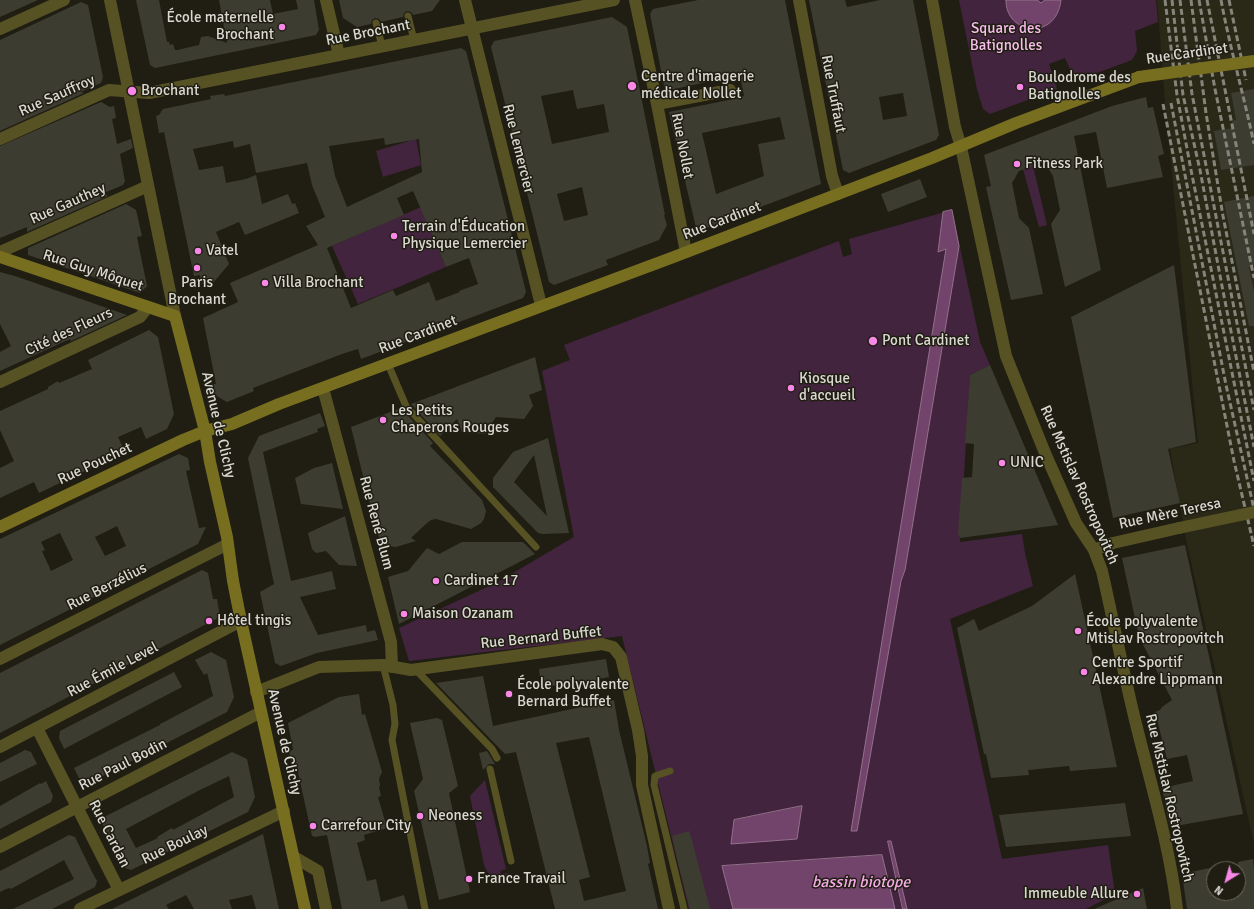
<!DOCTYPE html>
<html>
<head>
<meta charset="utf-8">
<style>
  body { margin:0 }
  #map { position:relative; width:1254px; height:909px; overflow:hidden; background:#201e13; font-family:Signika,sans-serif }
  canvas { display:block }
  .north { position:absolute; left:1206px; top:861px; width:40px; height:40px; box-sizing:border-box; background:#201e13; border:1px solid #6a685f; border-radius:50%; rotate:217deg; font-size:11px; font-weight:700; line-height:16px; text-align:center; color:#d9d8d1 }
  .north::after { content:''; display:block; margin:auto; width:14px; height:18px; background:#f987e8; clip-path:polygon(50% 0,100% 100%,50% 72%,0 100%) }
</style>
</head>
<body>
<div id="map">
<canvas width="1254" height="909"></canvas>
<div class="north">N</div>
</div>
<script>
const g = document.querySelector('canvas').getContext('2d');
g.lineJoin = 'round';
function fillPath(path, color) { g.fillStyle = color; g.fill(path, 'evenodd'); }
function stroke(path, color, width, dash) { g.strokeStyle = color; g.lineWidth = width; g.lineCap = dash ? 'butt' : 'round'; g.setLineDash(dash || []); g.stroke(path); }
function write(font, color, halo, rows, align = 'center') {
  g.font = font + ' Signika,sans-serif'; g.lineWidth = 3; g.setLineDash([]); g.textBaseline = 'middle'; g.strokeStyle = halo; g.fillStyle = color; for (const [text, x, y, turn = 0] of rows) {
    g.save(); g.translate(x, y); g.rotate((+turn || 0) * Math.PI / 180); g.textAlign = isNaN(turn) ? turn : align; if (halo) g.strokeText(text, 0, 0); g.fillText(text, 0, 0); g.restore();
  }
}
fillPath(new Path2D(`
  M1157 0H1254V844L1187 544 1170 449 1198 443 1165 102Z`), '#2a2816');
fillPath(new Path2D(`
  M959 0H1156L1158 22 1135 31 1137 51 1132 60 1075 81 1065 58 1049 64 1057 89 990 114 983 109 977 89Z
  M416 139 421 165 383 177 376 151Z
  M1033 166 1047 225 1039 227 1023 169Z
  M469 186 428 226 446 267 358 304 332 246Z
  M952 210 980 342 990 365 970 375 960 542 1022 534 1025 553 1033 586 950 619 1002 859 1108 845 1115 894 1086 909H689L622 636 409 661 399 628 498 582 574 537 542 371 570 360 564 345 839 241 843 257 852 254 849 239Z
  M485 780 506 869 500 871 501 874 508 873V877C496 882 489 877 484 865L470 796Z`), '#43243e');
const water = new Path2D(`
  M1006 0H1037L1041 3 1045 0H1061C1056 42 1005 34 1006 0Z
  M952 210 959 246 905 570 901 581 857 831H851L946 249 938 252 943 212Z
  M802 806 797 839 731 844 734 820Z
  M888 841H891L907 909H903Z
  M882 855 895 909H733L722 866Z`);
fillPath(water, '#73446b');
stroke(water, '#92708a', 1);
fillPath(new Path2D(`
  M0 0H38L0 17Z
  M136 0H159L167 42H169L170 45 173 44 175 50H177L199 45 201 37 208 36 227 43 219 0H270L273 14 298 9 296 0H314L319 30 316 35 155 68 150 65Z
  M339 0H440L432 11 413 15 411 12 407 11 404 13 403 17 381 22 379 19 375 18 372 20 371 24 357 27 343 18Z
  M698 0H785L821 184 721 222 697 232 669 112 739 98V97L744 96 740 76 735 77V76L665 91 650 14 653 9ZM780 117 785 139 758 144 764 176 716 194 702 133Z
  M809 0H845L847 7 880 0H913L939 135 936 140 849 173 843 170ZM903 93 907 116 883 120 879 97Z
  M81 2 88 5 103 77 101 83 81 92 84 93 0 131V40Z
  M612 17 627 27 665 215H664L667 225 659 240 606 260 608 265 554 285 549 282 491 47 494 41ZM573 90 577 109 604 104 609 132 552 144 541 96ZM582 187 588 215 564 221 557 194Z
  M461 48 466 51 526 292 523 298 361 359 358 349 342 354 253 388 254 391 227 402 215 395 213 384H216L203 318 238 302 230 283 318 245 306 226 325 217 312 185 307 163 256 173 250 144 234 148 233 141 193 149 199 170 223 166 226 183 246 179 256 175 262 204 288 194 292 204 295 203 299 213 245 235 239 222 216 232 229 264 213 283 207 282 202 284 200 275 194 276 164 132 159 133 156 116 159 115 163 109 211 99 210 96 224 94 225 96ZM384 138 385 145 419 139 422 172 347 207 335 176 329 146ZM413 191 446 267 469 258 478 284 459 291 460 292 436 301 429 282 396 296 393 290 351 308 327 248 404 215 397 198Z
  M1254 89V165L1221 170 1214 131 1234 128 1232 121 1236 120 1231 93Z
  M1146 97 1148 108 1153 107 1164 154 1158 156 1163 177 1107 188 1096 132 1074 136 1101 270 1065 287 1051 224 1060 210 1053 176 1044 162 1019 171 1012 183 1019 218 1029 228 1043 294 1011 300 986 187 991 186 984 155 1112 106Z
  M101 102 110 107 114 106 116 118 112 119 117 144 131 139 133 148 120 154 125 181 123 185 104 193 108 196 27 232V227L0 238V146Z
  M920 179 927 197 888 212 881 194Z
  M1254 196V266L1249 267 1254 292V326H1249L1224 202Z
  M126 204 136 210 142 236 137 237 147 286 140 293 28 255V248Z
  M1174 265 1196 442 1168 449 1180 503 1113 518 1071 317Z
  M0 272 15 276 127 315 71 341 70 339 0 371V352L11 346 0 324Z
  M149 330 158 337 174 414 167 429 146 439 141 427 118 437 125 452 39 493 34 482 0 498V468L14 461 0 430V411L48 389V387L58 381 59 383 92 369 88 360Z
  M535 357 542 390 529 395 533 406 524 419 496 417 485 434 462 432 457 419 440 436 411 404Z
  M990 365 1058 525 960 538 958 533 962 478 972 477 974 444 965 443 970 375Z
  M401 408 433 443 430 446 482 500 486 511 484 519 481 523 471 529 436 519 431 520 427 523 411 538 416 541 396 547 388 546 381 541 377 533 351 427Z
  M320 413 325 426 317 429 318 432 263 452 291 581 332 571 336 589 300 597 318 635 366 625 367 632 375 630 378 640 317 653 281 666 275 663 260 592 274 584 248 458 259 436Z
  M548 438 569 533 542 534 538 533 493 487V478L513 452ZM534 455 547 516 514 482Z
  M179 454 188 458 190 470 186 471 199 528 206 527 198 544 0 645V539ZM117 526 126 546 105 556 95 537ZM60 533 73 560 51 571 42 551 45 550 41 542Z
  M332 463 343 509 301 504 295 478 314 468Z
  M345 516 357 566 339 565 326 551 316 553 312 549 308 533Z
  M462 542H523L535 554 399 624 388 577 408 571 427 548 439 554Z
  M1185 545 1243 814 1170 827 1162 788 1193 781 1187 755 1167 759 1155 712 1160 710 1162 707 1172 700 1139 637 1122 558Z
  M202 570 208 573 213 599H217L220 617 108 675 106 677 0 733V673Z
  M1075 574 1117 767 1070 771 1069 766 1028 770 1029 775 991 778 986 754H984L957 628 974 619 979 631 1032 606Z
  M211 652 226 660 234 697 227 712 87 784 81 782 74 768 160 725V724L166 721 213 696 207 673 204 675 195 660Z
  M606 659 609 677 599 679V683L567 687V684L541 687 539 669Z
  M174 672 182 687 64 749 59 738 60 731Z
  M483 676 493 726 614 700 619 730 647 846 650 863 648 864 658 909H555L516 752 505 754 436 683ZM589 737 626 891 584 901 579 880 590 877 556 743Z
  M359 694 362 715 365 714 382 772 379 779 380 785 379 787 381 796 378 797 387 828 364 835 365 840 357 843 367 881 376 879 381 902 404 895 408 909H342L327 835 314 837 313 836H312L296 763 292 764 289 751 293 750 288 723 339 697Z
  M437 718 442 720 458 786 449 793 470 892 439 900 414 791 423 779 410 723Z
  M25 750 31 752 37 764 0 782V763Z
  M487 751 495 764H489L483 770 479 753Z
  M232 752 247 759 255 797 248 812 131 870 125 868 102 823 104 817ZM229 776 234 797 173 830 172 828 157 837 158 838 136 848 126 829 198 791Z
  M46 781 53 796 51 802 0 829V806L40 783 41 784Z
  M1125 803 1131 836 1006 847 999 815Z
  M689 831 691 837 710 909H690L680 871 672 836Z
  M263 834 279 909H256L252 895 229 900 232 909H194L186 895 166 905 169 909H112Z
  M69 835 75 837 92 872 97 881 95 887 52 909H13L74 879 64 860 11 889 10 888 6 889 0 892V871Z
  M1253 859 1254 869V909H1187L1182 874 1214 867V893H1238V862Z
  M1143 888 1147 909H1094Z`), '#3d3c30');
stroke(new Path2D(`
  M408 16 414 40
  M376 23 382 46
  M388 364 406 406 536 547
  M383 665 393 705 395 724 392 740 425 909
  M416 670 492 749 497 758
  M490 769 511 861
  M670 771 655 776 654 785 684 909`), '#575224', 7);
stroke(new Path2D(`
  M110 0 175 316
  M326 0 339 55
  M465 0 541 305
  M635 0 657 104 686 252
  M799 0 832 176 838 194
  M932 0 955 127 961 147 1006 356 1045 453 1076 523 1094 550 1102 571C1114 624 1124 676 1137 728 1152 788 1170 848 1177 909
  M0 29 64 0
  M657 104 730 90
  M0 139 109 90 149 93 614 0
  M0 252 148 186
  M0 382 140 317 148 307
  M323 388 391 642 392 667
  M1094 550 1113 543 1179 528
  M0 659 228 544
  M256 692 319 667 383 665 411 670 602 644 613 647 621 657 638 730 642 756V785L669 909
  M37 728 119 890
  M0 747 241 621
  M0 847 261 712
  M294 857 318 871 326 909
  M80 909 284 811`), '#575224', 12);
stroke(new Path2D(`
  M0 257 175 316 205 431 210 462 227 537 233 581 241 621 305 909
  M0 527 183 440 205 431 232 424 279 404 671 258 932 158 1016 123 1139 77`), '#786e1f', 12);
stroke(new Path2D(`
  M1165 0 1177 95 1191 170 1254 481
  M1172 0 1183 95 1200 170 1222 286 1254 447
  M1180 0 1192 94 1254 410
  M1191 0 1206 113 1223 216 1254 372
  M1199 0 1215 89 1254 278
  M1207 0 1254 234
  M1221 0C1230 48 1244 96 1254 144
  M1229 0 1246 80
  M1171 103 1226 385 1254 509
  M1163 104 1234 461 1254 546`), '#86857c', 3, [6, 3]);
stroke(new Path2D(`
  M1179 528 1254 512`), '#575224', 12);
stroke(new Path2D(`
  M1139 77 1254 61`), '#786e1f', 12);
for (const [x, y, r, color] of [
  [282,27,4,"#f987e8"],
  [632,86,5,"#f987e8"],
  [1020,87,4,"#f987e8"],
  [132,91,5,"#f987e8"],
  [1017,164,4,"#f987e8"],
  [394,236,4,"#f987e8"],
  [198,251,4,"#f987e8"],
  [197,268,4,"#f987e8"],
  [265,283,4,"#f987e8"],
  [873,341,5,"#f987e8"],
  [791,388,4,"#f987e8"],
  [383,420,4,"#f987e8"],
  [1002,463,4,"#f987e8"],
  [436,581,4,"#f987e8"],
  [404,614,4,"#f987e8"],
  [209,621,4,"#f987e8"],
  [1078,631,4,"#f987e8"],
  [1084,672,4,"#f987e8"],
  [509,694,4,"#f987e8"],
  [420,816,4,"#f987e8"],
  [313,826,4,"#f987e8"],
  [469,879,4,"#f987e8"],
  [1137,894,4,"#f987e8"]
]) { const dot = new Path2D(); dot.arc(x, y, r, 0, 2 * Math.PI); g.fillStyle = color; g.fill(dot); stroke(dot, '#201e13', 1.5); }
write('15px', '#d9d8d1', '#201e13', [
  ["École maternelle",274,18,"right"],
  ["Brochant",274,35,"right"],
  ["Centre d'imagerie",641,77],
  ["médicale Nollet",641,94],
  ["Boulodrome des",1028,78],
  ["Batignolles",1028,95],
  ["Brochant",141,91],
  ["Fitness Park",1025,164],
  ["Terrain d'Éducation",402,227],
  ["Physique Lemercier",402,244],
  ["Vatel",206,251],
  ["Paris",197,283,"center"],
  ["Brochant",197,300,"center"],
  ["Villa Brochant",273,283],
  ["Pont Cardinet",882,341],
  ["Kiosque",799,379],
  ["d'accueil",799,396],
  ["Les Petits",391,411],
  ["Chaperons Rouges",391,428],
  ["UNIC",1010,463],
  ["Cardinet 17",444,581],
  ["Maison Ozanam",412,614],
  ["Hôtel tingis",217,621],
  ["École polyvalente",1086,622],
  ["Mtislav Rostropovitch",1086,639],
  ["Centre Sportif",1092,663],
  ["Alexandre Lippmann",1092,680],
  ["École polyvalente",517,685],
  ["Bernard Buffet",517,702],
  ["Neoness",428,816],
  ["Carrefour City",321,826],
  ["France Travail",477,879],
  ["Immeuble Allure",1129,894,"right"]
], 'left');
write('15px', '#f8bded', '#201e13', [
  ["Square des",1006,29],
  ["Batignolles",1006,46]
]);
write('15px', '#d9d8d1', '#201e13', [
  ["Rue Brochant",368,33,-11],
  ["Rue Cardinet",1187,54,-8],
  ["Rue Truffaut",833,94,79],
  ["Rue Sauffroy",57,96,-24],
  ["Rue Nollet",682,146,79],
  ["Rue Lemercier",518,149,76],
  ["Rue Gauthey",68,204,-24],
  ["Rue Cardinet",722,221,-21],
  ["Rue Guy Môquet",93,271,18],
  ["Cité des Fleurs",69,332,-25],
  ["Rue Cardinet",418,335,-21],
  ["Avenue de Clichy",218,425,77],
  ["Rue Pouchet",95,464,-25],
  ["Rue Mstislav Rostropovitch",1079,485,66],
  ["Rue Mère Teresa",1170,514,-12],
  ["Rue René Blum",376,523,75],
  ["Rue Berzélius",107,587,-27],
  ["Rue Bernard Buffet",541,638,-6],
  ["Rue Émile Level",113,670,-28],
  ["Avenue de Clichy",284,742,77],
  ["Rue Paul Bodin",123,765,-27],
  ["Rue Mstislav Rostropovitch",1169,798,77],
  ["Rue Cardan",109,834,63],
  ["Rue Boulay",175,845,-26]
]);
write('italic 16px', '#f4abe7', '#201e13', [
  ["bassin biotope",861,883]
]);
</script>
</body>
</html>
